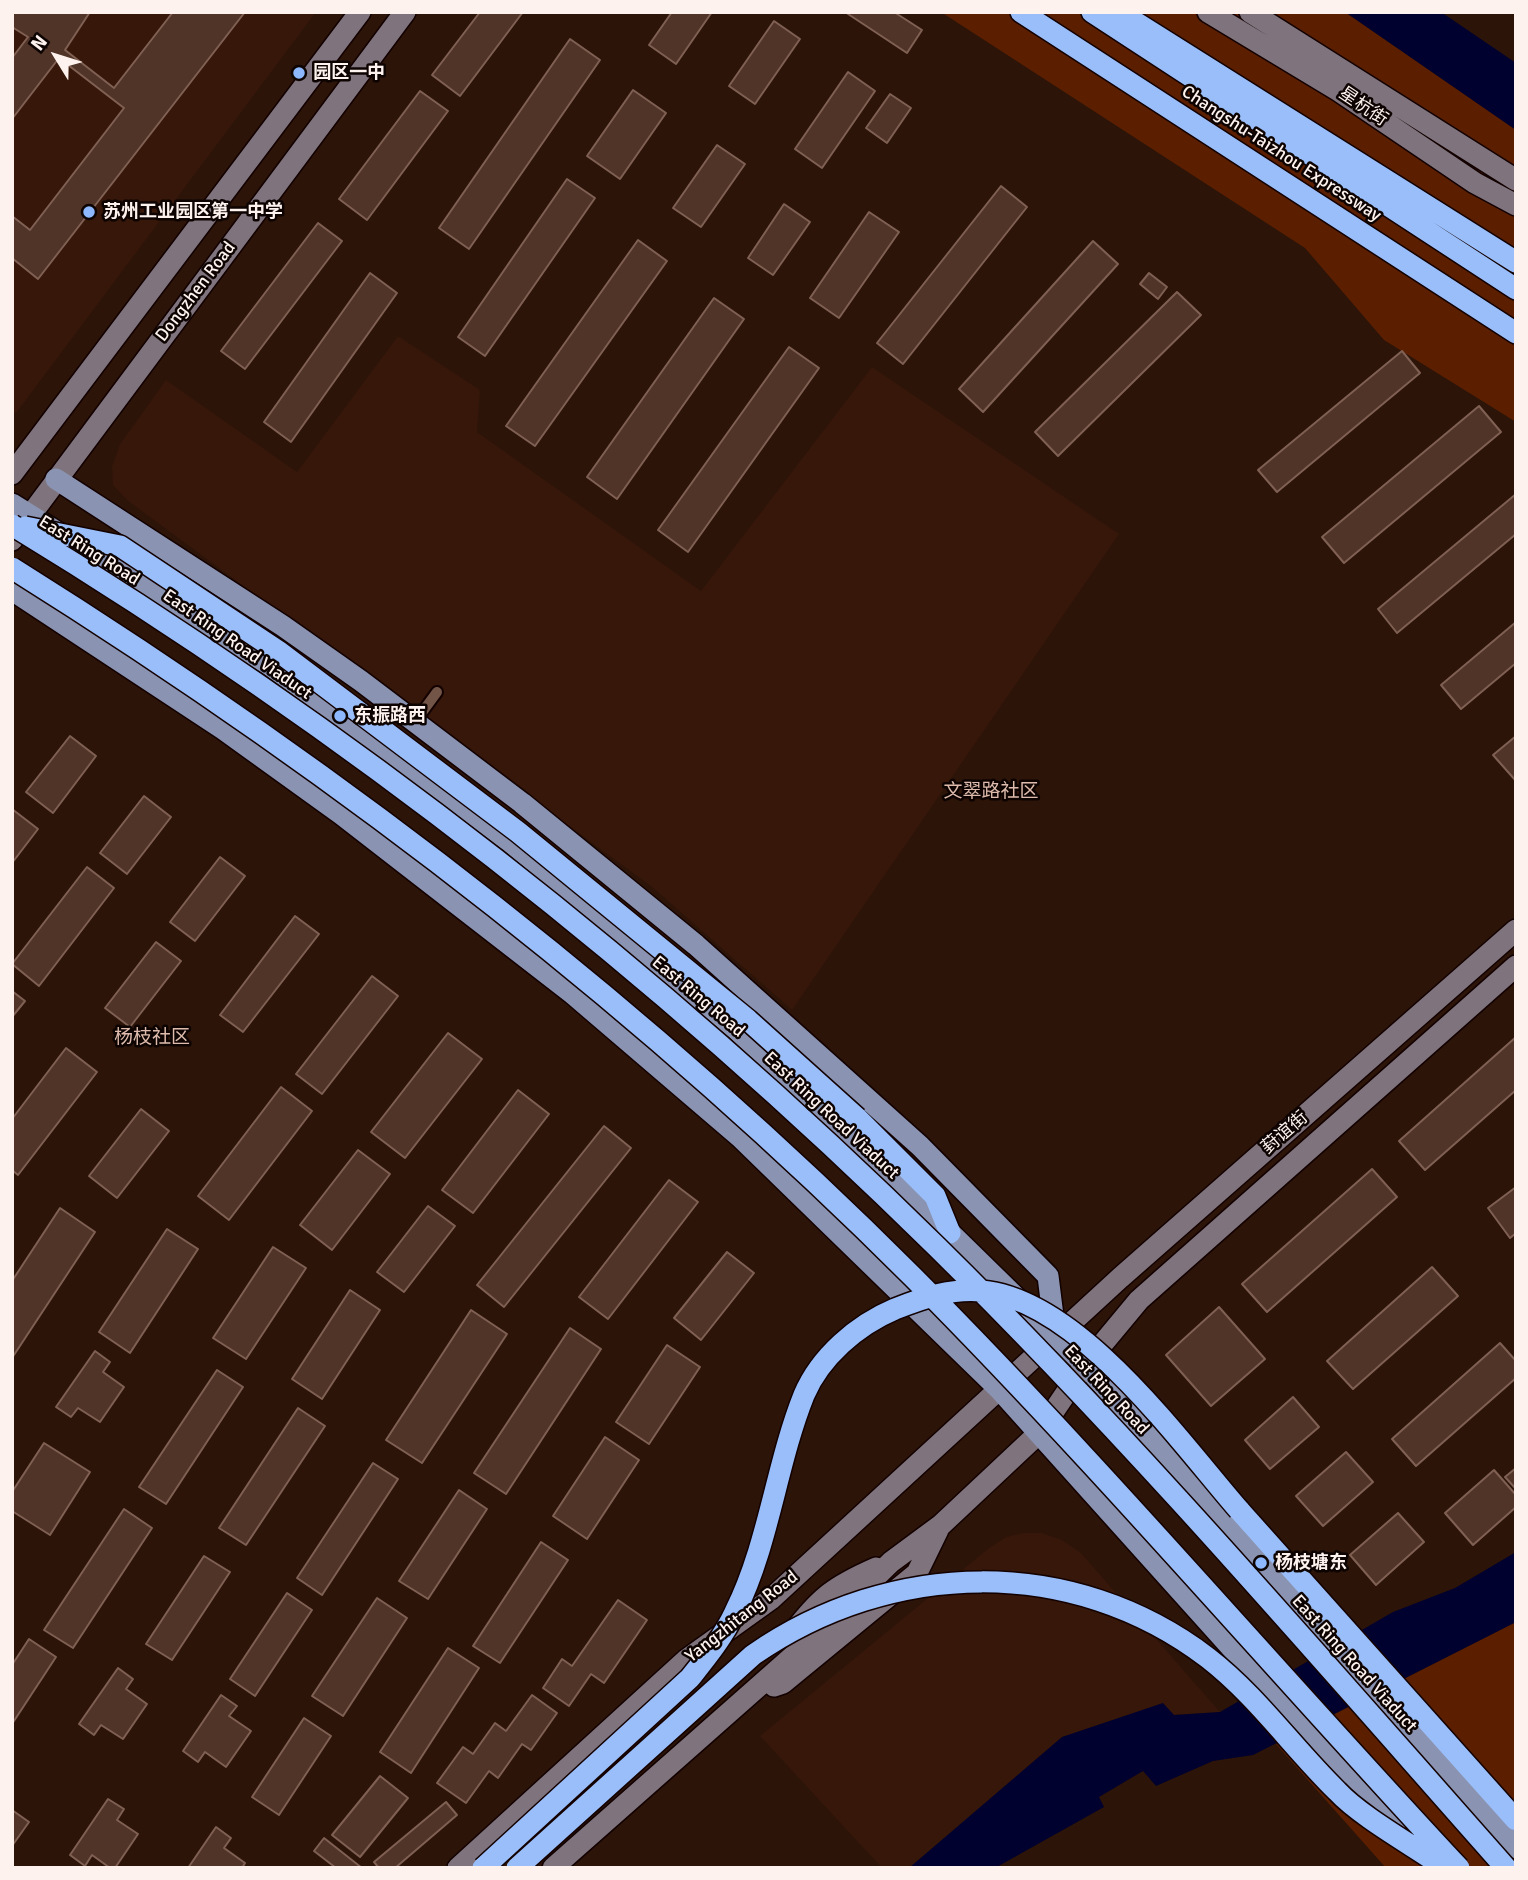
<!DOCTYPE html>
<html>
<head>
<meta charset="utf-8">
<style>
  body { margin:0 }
  #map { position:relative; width:1528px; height:1880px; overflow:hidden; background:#2c1409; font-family:Signika,sans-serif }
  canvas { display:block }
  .frame { position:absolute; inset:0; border:14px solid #fdf2ed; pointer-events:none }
  .north { position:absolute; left:21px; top:21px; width:70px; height:70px; -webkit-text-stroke:5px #0d0402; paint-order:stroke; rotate:308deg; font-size:19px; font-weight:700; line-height:28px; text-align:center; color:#fdf2ed }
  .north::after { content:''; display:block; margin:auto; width:24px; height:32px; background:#fdf2ed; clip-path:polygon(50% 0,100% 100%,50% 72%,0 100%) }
</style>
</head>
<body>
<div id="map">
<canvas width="1528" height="1880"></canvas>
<div class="frame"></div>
<div class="north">N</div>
</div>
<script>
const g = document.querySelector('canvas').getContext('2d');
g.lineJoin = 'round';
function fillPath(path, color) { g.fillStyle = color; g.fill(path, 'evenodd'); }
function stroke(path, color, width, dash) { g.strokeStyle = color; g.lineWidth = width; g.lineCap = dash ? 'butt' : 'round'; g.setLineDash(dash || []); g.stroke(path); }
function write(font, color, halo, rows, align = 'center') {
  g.font = font + ' Signika,"Noto Sans SC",sans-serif'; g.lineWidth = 5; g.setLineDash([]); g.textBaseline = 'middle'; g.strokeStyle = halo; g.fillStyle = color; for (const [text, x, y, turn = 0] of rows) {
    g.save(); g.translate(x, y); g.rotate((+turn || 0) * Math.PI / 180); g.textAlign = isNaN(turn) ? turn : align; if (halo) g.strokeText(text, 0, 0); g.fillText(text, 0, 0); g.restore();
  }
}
fillPath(new Path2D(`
  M12 12H316L17 412 12 414Z
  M398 336 480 390 477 432 701 591 872 367 1119 534 792 1010 652 887 128 501 113 485 112 467 120 444 166 380 297 472Z
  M1024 1533H1042L1062 1540 1081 1553 1220 1712 1174 1715 953 1833 909 1868H882L760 1736 989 1548 1006 1537Z`), '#361709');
fillPath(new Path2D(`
  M941 12H1345L1516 130V422L1384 340 1305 248Z
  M1516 1622V1868H1386L1276 1744Z`), '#5b1f00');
fillPath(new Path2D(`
  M1345 12H1441L1516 63V130Z
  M1516 1552V1622L1253 1755 1213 1761 1156 1786 1143 1771 1099 1797 1104 1807 995 1868H909L1062 1737 1163 1703 1174 1715 1220 1712 1393 1612 1455 1588Z`), '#00012e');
const building = new Path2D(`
  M13 12H90L65 50 114 88 173 12H245L38 279 12 258V216L30 230 124 108 59 58 12 119V58L28 37 12 27Z
  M480 12H523L460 96 432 75Z
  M672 12H712L676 64 649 45Z
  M845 12H894L922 30 907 53Z
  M774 21 800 39 755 104 729 86Z
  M570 39 600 60 469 249 439 228Z
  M848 72 875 91 822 168 795 149Z
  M633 90 666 113 620 179 587 156Z
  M420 91 448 111 367 220 339 199Z
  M890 94 911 108 887 143 866 128Z
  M717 145 745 164 701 227 673 208Z
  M567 179 595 198 485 356 458 337Z
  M1001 186 1027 207 903 364 877 343Z
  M784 204 810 222 773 275 748 258Z
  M869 212 899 232 839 318 810 298Z
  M318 223 342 241 245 369 221 351Z
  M638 240 667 261 535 446 506 426Z
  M1093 241 1118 264 983 412 959 389Z
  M370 273 397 293 291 442 264 422Z
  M1149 273 1167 287 1158 299 1140 284Z
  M1177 292 1201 315 1058 456 1035 432Z
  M714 298 744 319 617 499 587 477Z
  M789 347 819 368 688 552 658 530Z
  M1402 351 1420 373 1277 492 1258 470Z
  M1479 406 1501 432 1344 563 1322 537Z
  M1516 494V534L1397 633 1378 609Z
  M1516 622V663L1461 709 1441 685Z
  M70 736 96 756 53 813 26 792Z
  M1516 736V781L1493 755Z
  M144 796 171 817 127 874 100 853Z
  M12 809 38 829 12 863Z
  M220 857 245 876 195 941 170 922Z
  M87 867 114 888 39 986 12 964Z
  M295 916 319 934 243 1032 220 1015Z
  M156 942 181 961 130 1027 105 1008Z
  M372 976 398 996 322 1094 296 1074Z
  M12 991 25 1001 12 1017Z
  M448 1033 482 1059 405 1158 371 1132Z
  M1516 1037V1090L1425 1170 1399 1141Z
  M66 1048 97 1072 18 1175 12 1170V1119Z
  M281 1087 312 1111 229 1220 198 1196Z
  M518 1090 549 1114 473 1213 442 1190Z
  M141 1109 169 1131 117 1198 89 1176Z
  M604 1126 631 1148 504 1307 477 1285Z
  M358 1150 390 1174 332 1250 300 1225Z
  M1372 1169 1397 1197 1267 1312 1242 1284Z
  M669 1180 698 1202 608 1319 579 1297Z
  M1516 1187V1233L1510 1238 1488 1208Z
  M428 1206 455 1226 404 1292 377 1272Z
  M60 1208 95 1232 12 1358V1281Z
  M167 1229 198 1249 130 1353 99 1332Z
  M273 1247 306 1268 246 1359 213 1338Z
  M727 1252 754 1273 701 1340 674 1318Z
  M1432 1267 1458 1296 1353 1389 1327 1361Z
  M350 1290 380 1310 322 1399 292 1379Z
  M1219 1307 1265 1359 1211 1406 1166 1355Z
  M471 1310 507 1334 422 1463 386 1440Z
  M570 1328 601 1349 506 1494 474 1473Z
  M1500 1343 1516 1361V1378L1416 1466 1392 1439Z
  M667 1345 700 1367 649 1444 616 1422Z
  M95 1351 110 1362 103 1372 124 1387 100 1422 78 1408 71 1417 56 1407Z
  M217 1370 243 1387 166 1504 139 1487Z
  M1293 1397 1319 1427 1270 1469 1245 1440Z
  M298 1408 325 1426 246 1545 219 1528Z
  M605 1437 639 1460 587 1539 553 1516Z
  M44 1443 90 1472 50 1535 12 1511V1492Z
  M1346 1452 1373 1482 1323 1526 1296 1496Z
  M373 1463 398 1479 322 1595 297 1578Z
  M1516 1468V1489L1505 1477Z
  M1494 1470 1516 1495V1507L1473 1545 1445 1513Z
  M459 1490 487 1509 428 1599 399 1581Z
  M124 1509 152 1528 73 1648 44 1630Z
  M1398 1513 1424 1542 1376 1585 1350 1555Z
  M541 1542 568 1560 500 1663 473 1646Z
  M204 1556 230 1572 172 1660 146 1644Z
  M287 1593 312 1610 255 1696 230 1679Z
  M377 1598 407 1618 343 1716 312 1696Z
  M618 1600 647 1620 604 1683 591 1674 569 1706 543 1688 562 1659 572 1666Z
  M29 1639 56 1657 12 1724V1665Z
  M448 1648 479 1668 411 1773 380 1752Z
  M118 1668 133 1679 126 1689 147 1704 123 1739 101 1725 94 1735 79 1724Z
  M221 1695 237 1706 229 1716 251 1731 226 1767 205 1752 198 1762 183 1751Z
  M532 1695 557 1713 531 1750 522 1744 498 1778 489 1771 466 1803 437 1783 463 1747 473 1754 495 1723 506 1731Z
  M304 1718 331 1736 279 1815 252 1797Z
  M380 1776 408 1798 360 1857 332 1835Z
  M108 1799 124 1809 117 1820 138 1834 115 1868H110L92 1855 85 1866 70 1855Z
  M446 1802 457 1815 395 1868H379L374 1862Z
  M12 1810 29 1822 12 1846Z
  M216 1827 231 1838 224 1848 245 1863 242 1868H188Z
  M324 1838 362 1868H336L314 1851Z`);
fillPath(building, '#503428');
stroke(building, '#7f6053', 2);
const lane = new Path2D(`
  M415 722 437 692`);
const secondary = new Path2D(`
  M1208 12 1339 91 1475 183 1516 205
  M1250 12 1516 180
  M12 474 360 12
  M12 540 405 12
  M793 1633C820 1597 835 1586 876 1568
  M774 1686 783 1683 917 1573 938 1530
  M458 1868 686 1660 771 1599 1120 1278 1516 930
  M553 1868 810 1641 891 1562 941 1525 1039 1433 1085 1365 1139 1300 1516 966`);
const primary = new Path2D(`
  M56 479 283 626 361 681 522 803 696 945 920 1146 1048 1276 1055 1332
  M12 504 268 664 383 747 509 841 737 1030 845 1130 1085 1365 1516 1848
  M12 590 223 729 341 814 573 994 740 1137 1000 1390 1396 1831`);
const highway = new Path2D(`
  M1021 12 1516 333
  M1092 12 1516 289
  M1119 12 1516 262
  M857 1118 935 1196 950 1233
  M1239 1510 1516 1820`);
stroke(lane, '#130100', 14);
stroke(secondary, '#130100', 24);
stroke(primary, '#130100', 24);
stroke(highway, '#130100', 24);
stroke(lane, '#735548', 10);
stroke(secondary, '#7f747d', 21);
stroke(primary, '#8a94b2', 21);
stroke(highway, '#9abef9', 21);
const highwayBridge = new Path2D(`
  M12 525C347 729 659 973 937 1247 1137 1444 1320 1658 1506 1868
  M25 527 120 546 278 651 518 832 748 1020 857 1118
  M12 568C336 771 643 1007 913 1277 1102 1467 1276 1672 1459 1868
  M483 1868 690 1678C706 1658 724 1636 735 1612 769 1544 776 1465 804 1395 820 1357 857 1325 895 1309 923 1298 951 1288 982 1291 1079 1300 1179 1441 1239 1510
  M517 1868 753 1655C891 1559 1073 1555 1208 1658 1257 1696 1293 1748 1337 1791 1361 1817 1414 1846 1445 1868`);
stroke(highwayBridge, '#130100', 24, []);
stroke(highwayBridge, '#9abef9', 21);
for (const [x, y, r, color] of [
  [299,73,7,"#8eb8fd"],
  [89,212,7,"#8eb8fd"],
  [340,716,7,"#8eb8fd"],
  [1261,1563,7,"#8eb8fd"]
]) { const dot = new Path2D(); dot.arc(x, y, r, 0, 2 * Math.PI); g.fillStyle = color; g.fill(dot); stroke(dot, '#0d0402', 2.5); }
write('bold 18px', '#fdf2ed', '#0d0402', [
  ["园区一中",313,73],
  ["苏州工业园区第一中学",103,212],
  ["东振路西",354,716],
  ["杨枝塘东",1275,1563]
], 'left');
write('18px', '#fdf2ed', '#0d0402', [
  ["星杭街",1363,107,34],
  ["Changshu-Taizhou Expressway",1281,154,33],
  ["Dongzhen Road",196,292,-53],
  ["East Ring Road",89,551,32],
  ["East Ring Road Viaduct",237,645,35],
  ["East Ring Road",698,997,40],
  ["East Ring Road Viaduct",831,1116,43],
  ["葑谊街",1285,1133,-41],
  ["East Ring Road",1106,1390,47],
  ["Yangzhitang Road",742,1617,-38],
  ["East Ring Road Viaduct",1354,1664,48]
]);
write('19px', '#debbac', '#0d0402', [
  ["文翠路社区",991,792],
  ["杨枝社区",152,1038]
]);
</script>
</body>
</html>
